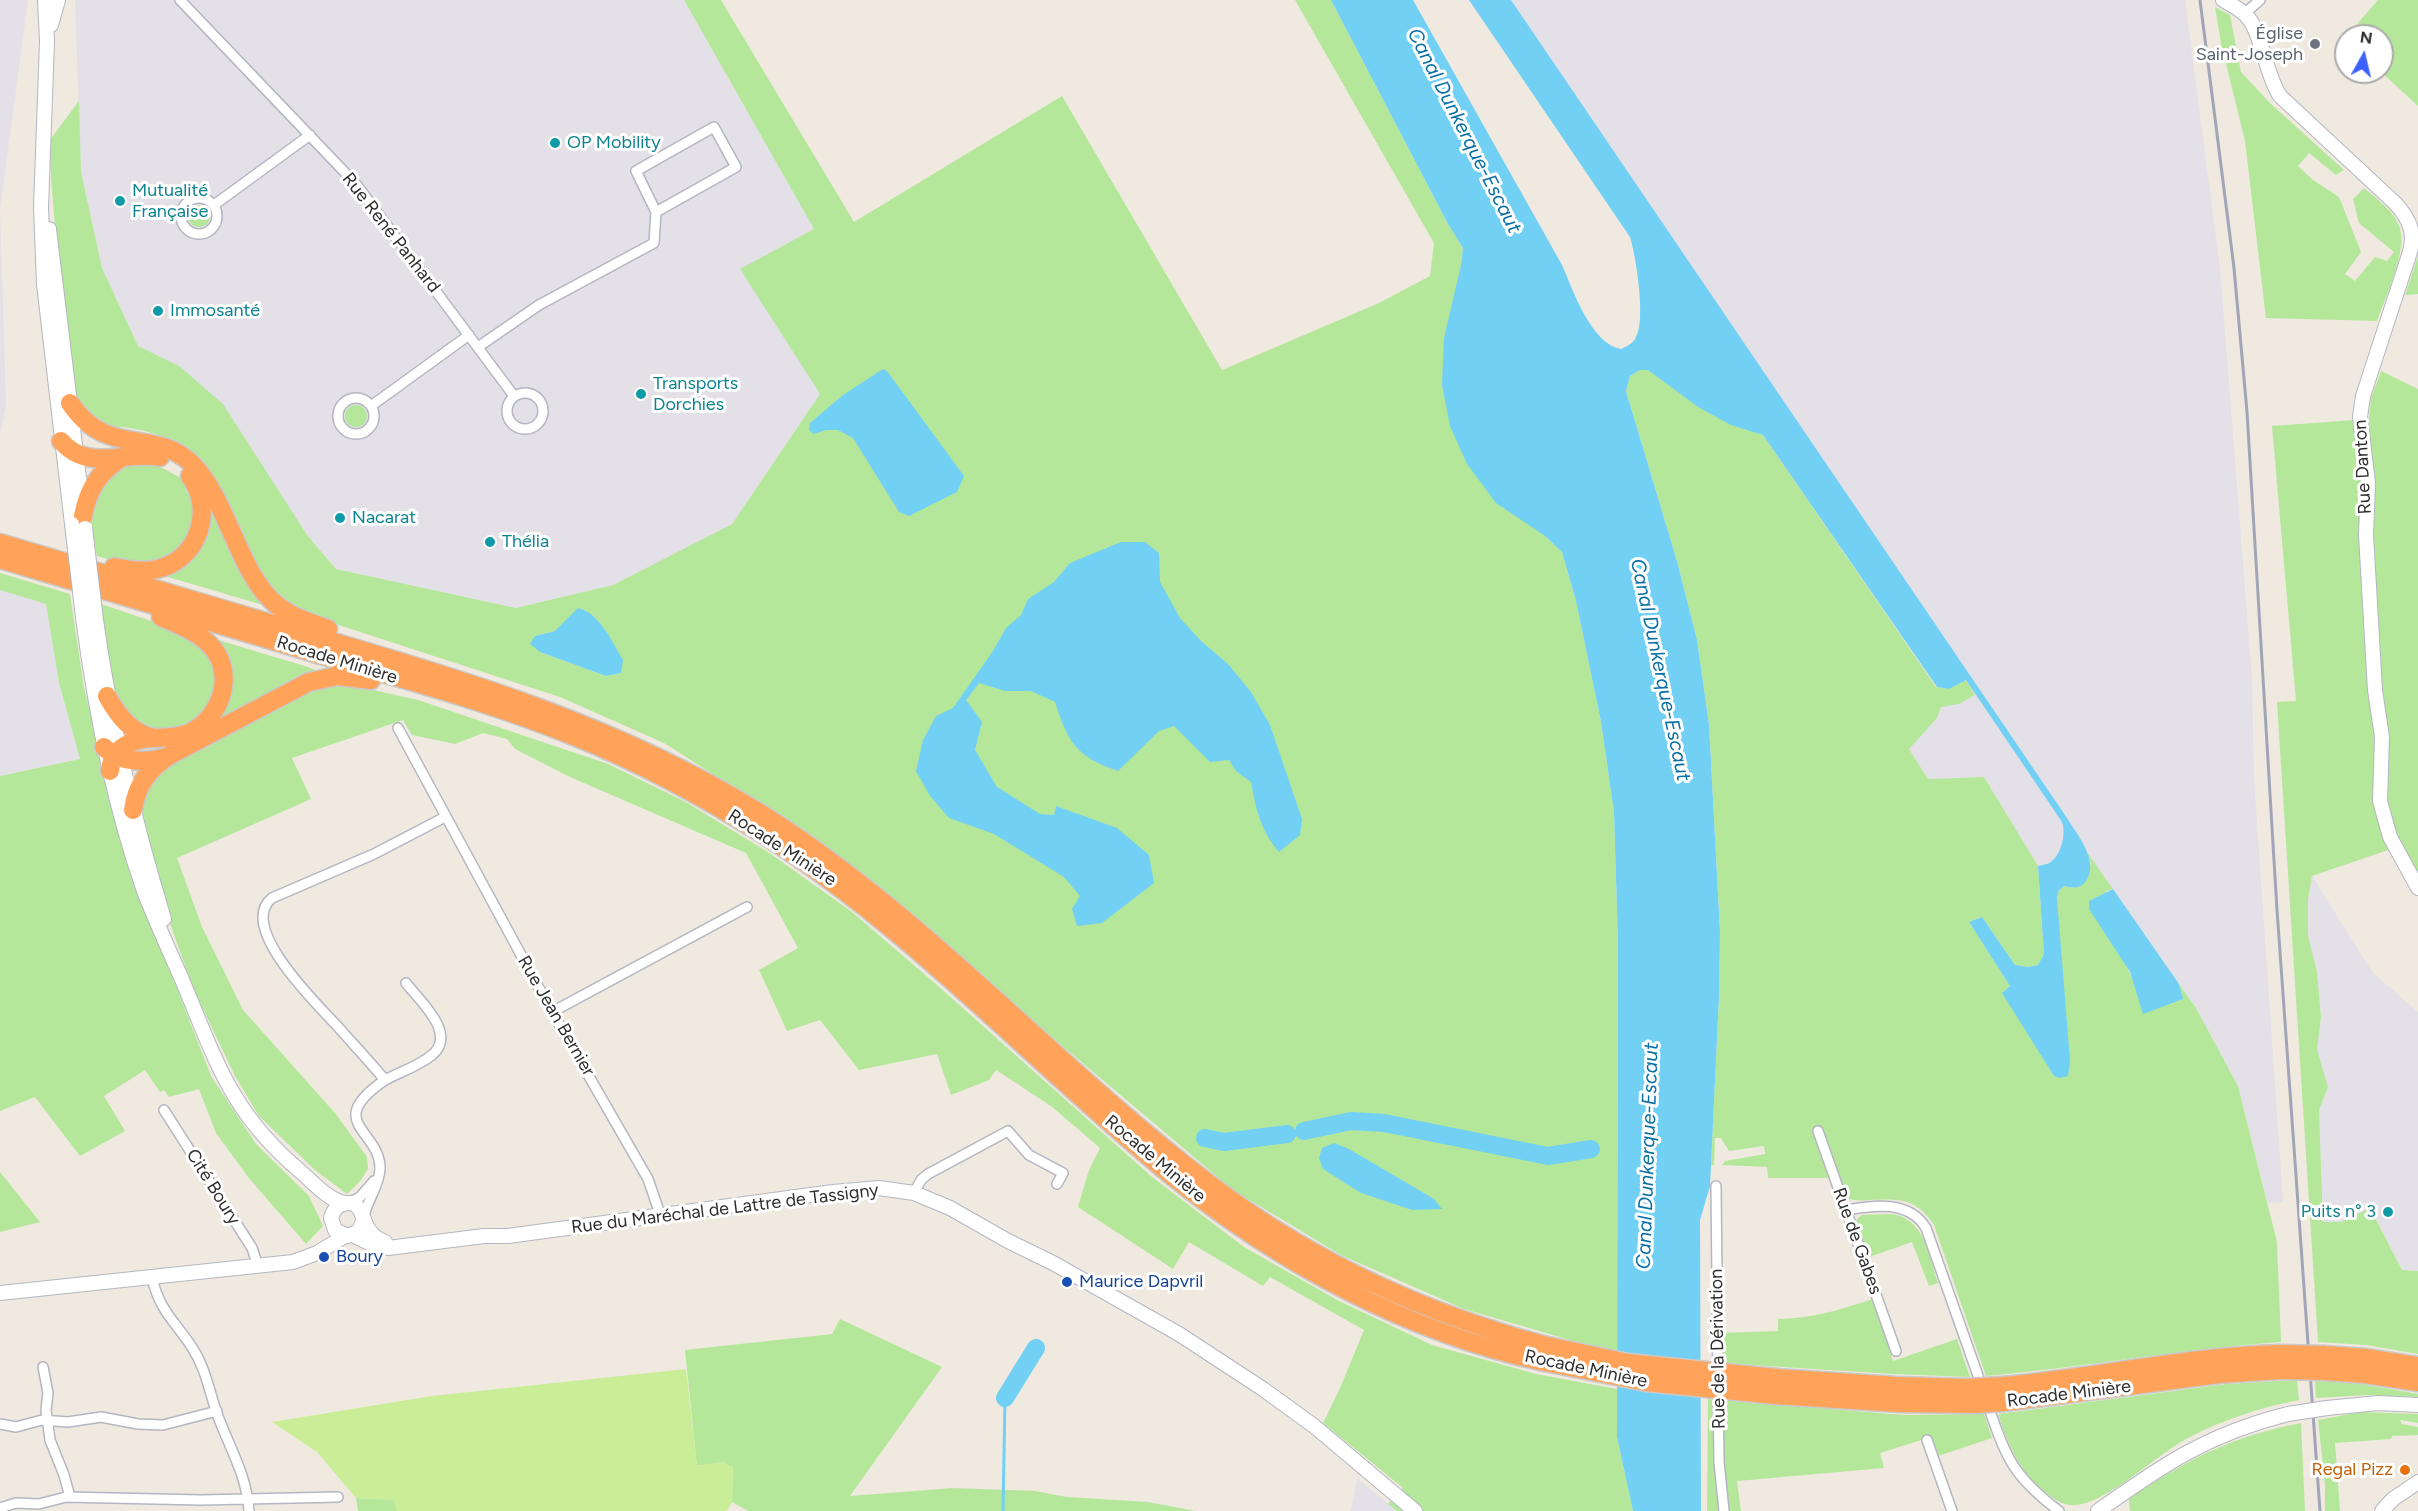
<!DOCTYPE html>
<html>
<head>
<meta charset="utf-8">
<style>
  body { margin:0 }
  #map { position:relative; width:2418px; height:1511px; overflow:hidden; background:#efe9e0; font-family:Figtree,sans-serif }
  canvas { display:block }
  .north { position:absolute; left:2334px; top:24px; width:60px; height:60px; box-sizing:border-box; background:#fff; border:2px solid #ababab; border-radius:50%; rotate:8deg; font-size:16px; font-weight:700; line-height:24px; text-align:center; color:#2e2e2e }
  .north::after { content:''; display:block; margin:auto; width:21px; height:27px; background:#3d61ff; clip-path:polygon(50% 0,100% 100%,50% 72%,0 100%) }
</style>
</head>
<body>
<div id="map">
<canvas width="2418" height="1511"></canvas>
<div class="north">N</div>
</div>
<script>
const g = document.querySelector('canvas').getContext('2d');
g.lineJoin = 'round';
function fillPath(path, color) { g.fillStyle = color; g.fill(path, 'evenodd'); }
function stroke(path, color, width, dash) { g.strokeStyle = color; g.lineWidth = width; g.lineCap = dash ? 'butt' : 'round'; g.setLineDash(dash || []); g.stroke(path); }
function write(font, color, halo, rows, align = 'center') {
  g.font = font + ' Figtree,sans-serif'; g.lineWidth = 6; g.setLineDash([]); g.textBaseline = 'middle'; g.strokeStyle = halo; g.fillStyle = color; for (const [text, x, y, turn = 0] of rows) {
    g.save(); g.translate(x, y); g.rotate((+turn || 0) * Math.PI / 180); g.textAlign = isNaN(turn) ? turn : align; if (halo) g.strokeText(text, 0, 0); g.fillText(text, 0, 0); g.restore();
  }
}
fillPath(new Path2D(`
  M0 0H28L0 209Z
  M75 0H684L814 229 741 269 820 394 732 524 613 585 516 608 336 569 307 535 179 366 138 346 102 268 81 172Z
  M1511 0H2185L2220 268 2252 679 2254 779 2283 1202 2268 1203 2238 1086 2196 1008 2087 852 2038 866 1984 777 1928 779 1909 749 1937 718 1949 689 1970 676Z
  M0 210 6 405 0 435Z
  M0 590 46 604 59 683 80 759 0 776Z
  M2312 876 2373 973 2418 1012V1271L2402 1270 2370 1208 2341 1222H2323L2319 1110 2328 1087 2317 1049 2321 1017 2317 972 2308 935V900Z
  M1357 1478 1397 1511H1351Z`), '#e3e0e8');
fillPath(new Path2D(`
  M684 0H721L854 222 1062 96 1222 370 1379 303 1430 276 1434 243 1295 0H1331L1448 224 1463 248 1461 265 1545 536 1562 552 1576 601 1601 722 1614 812 1618 942 1617 1350H1604L1464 1309 1341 1255 1233 1190 828 848 664 743 560 697 314 617 284 602 263 605 97 556 91 522 94 496 107 480 126 465 155 464 181 478 188 494 208 496 221 489C198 453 178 437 135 429 123 426 110 428 99 423 88 418 80 406 76 395 67 370 67 340 64 314 57 256 52 199 49 141L79 101 81 172 102 268 138 346 179 366 223 404 307 535 336 569 516 608 613 585 732 524 820 394 740 269 814 229ZM555 631 621 673 606 676 540 652 535 636Z
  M2378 0H2418V106L2381 72 2382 36H2360L2358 23Z
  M2215 7 2230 15 2241 72 2270 103 2344 170 2336 175 2309 153 2298 166 2313 180 2339 197 2361 252 2345 274 2355 281 2375 257 2387 261 2394 252 2359 223 2353 199 2364 188C2377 199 2393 210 2399 226 2409 248 2385 298 2377 321L2266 318 2245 141 2221 43Z
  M188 216a11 11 0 1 1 22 0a11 11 0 1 1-22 0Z
  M2418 256V294L2405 295Z
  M1640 370H1648L1654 373C1689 402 1720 421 1763 435L1936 687 1949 689 1966 680 1975 695 1959 704 1941 707 1937 718 1909 749 1928 779 1984 777 2038 866 2044 954 2038 965 2028 967 2015 965 1982 917 1969 922 2010 986 2003 992 2054 1076 2057 898 2059 889 2064 886 2074 888 2091 864 2087 852 2113 889 2106 891 2123 959 2136 987 2143 1013 2182 999 2179 984 2196 1008 2238 1086 2277 1242 2281 1342C2182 1349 2084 1367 1986 1376L1934 1225C1915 1197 1899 1199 1868 1200 1859 1201 1854 1201 1845 1197L1823 1132 1814 1135 1829 1178H1768L1767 1167 1722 1165 1725 1161 1765 1154 1764 1146 1729 1151 1721 1138H1715L1714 1165H1711L1719 996 1720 932 1709 724 1697 640 1677 561 1626 391 1630 376Z
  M2381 371 2418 389V874L2400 846 2312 876 2308 900V935L2317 972 2321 1017 2317 1049 2328 1087 2319 1110 2323 1222H2341L2370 1208 2402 1270 2418 1271V1354L2366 1345 2318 1342 2277 702 2296 701 2272 426 2369 419 2371 398Z
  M345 416a11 11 0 1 1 22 0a11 11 0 1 1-22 0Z
  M0 573 70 594 84 688 129 865 211 1076 256 1144 309 1196 323 1226 306 1244 248 1177 216 1133 199 1089 169 1097 164 1090 160 1092 145 1070 104 1096 125 1131 80 1156 35 1097 0 1111V776L80 759 59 683 46 604 0 590Z
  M101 604 163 625 197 645 215 639 308 667 351 685 418 700 608 764 684 801 768 852 852 912 937 985 1152 1177 1244 1247 1339 1301 1432 1345 1536 1374 1617 1389V1437L1633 1511H1397L1388 1504 1403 1488 1323 1423 1340 1388 1364 1330 1270 1277 1263 1286 1189 1242 1173 1269 1078 1207 1089 1170 1100 1148 1051 1106 996 1070 989 1080 951 1095 937 1054 859 1070 820 1020 787 1031 759 970 798 948 746 853 570 777 515 749 507 739 483 733 455 744 412 735 403 720 292 758 311 799 177 858 202 927 243 1010 335 1113 367 1157 368 1169 361 1180 347 1194 315 1170 259 1116 235 1076 193 988 171 926 143 821 141 801 146 787 170 766 230 735 223 721 205 711 180 728 153 730 133 718 115 696Z
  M0 1172 40 1222 0 1232Z
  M1892 1214C1925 1219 1929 1256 1938 1283L1929 1286 1912 1242 1869 1257 1855 1222 1861 1215Z
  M1873 1299 1893 1361 1957 1339 1970 1377 1893 1374 1720 1363V1333L1778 1331V1319C1814 1318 1839 1310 1873 1299Z
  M840 1319 942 1367 850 1496 953 1488 1035 1491 1067 1497 1148 1502 1195 1511H748L732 1502 733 1468 723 1462 697 1466 685 1350 832 1334Z
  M2297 1380 2299 1400C2262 1407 2222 1420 2190 1437 2157 1453 2106 1506 2072 1505 2061 1505 2053 1498 2044 1491 2019 1471 2008 1444 1998 1414L2227 1384Z
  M2315 1381 2355 1383 2418 1394V1397L2368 1395 2316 1398Z
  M1708 1399 1714 1400 1722 1511H1707Z
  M1721 1400 1903 1415 1984 1414 1992 1438 1938 1456 1931 1437 1880 1453 1884 1468 1737 1481 1741 1511H1727L1723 1483Z
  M2361 1412 2418 1414V1423L2400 1420 2402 1424 2418 1427V1435L2392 1436 2391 1439 2335 1443 2340 1511H2325V1484L2318 1420Z
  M2301 1423 2305 1511H2130L2129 1499C2186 1460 2232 1436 2301 1423Z
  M356 1498 395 1500 397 1511H358Z`), '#b5e79b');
fillPath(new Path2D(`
  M686 1369 697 1466 723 1462 733 1468 732 1502 727 1511H397L394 1500 356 1498 317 1452 272 1422 432 1396Z`), '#c9ee97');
fillPath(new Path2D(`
  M1331 0H1413L1562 265C1573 290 1591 344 1621 349 1627 346 1633 344 1636 337 1646 320 1636 256 1630 237L1469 0H1511L2067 818C2077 835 2101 862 2085 882 2080 889 2072 888 2064 886L2059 890 2057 898 2070 1061 2068 1076 2060 1078 2054 1076 2002 993 2010 986 1969 922 1982 917 2015 965 2028 967 2038 965 2044 954 2038 866C2042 865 2049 864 2052 861 2062 853 2066 833 2062 822L1966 680 1949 689 1937 687 1763 435 1731 425 1698 407 1648 370H1640L1630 376 1626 391 1677 561 1697 640 1709 724 1720 932 1719 996 1710 1186 1700 1220 1701 1511H1633L1617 1437 1618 942 1614 812 1601 722 1576 601 1562 552 1545 536 1496 503 1467 464 1450 426 1442 385 1444 338 1461 265 1463 248 1448 224Z
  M883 369 887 371 964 476 957 492 909 516 899 512 853 438 838 430H826L814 434 809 430 810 423 843 395Z
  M1121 542H1145L1159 553 1160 582 1180 618 1201 641 1228 664 1251 692 1270 725 1302 819 1300 835 1279 852C1261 831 1256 810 1251 782L1236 771 1229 760 1210 762 1174 726 1159 731 1118 771C1076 757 1068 742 1055 702L1031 691H1005L979 683 966 700 982 722 975 750 997 787 1040 814 1054 815 1056 806 1117 828 1149 855 1154 883 1102 923 1077 926 1072 909 1080 896 1064 877 994 834 949 818 930 796 916 771 923 740 936 716 953 708 993 651 1006 628 1021 615 1028 599 1054 582 1070 563Z
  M578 608C600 613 612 642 623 660L621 673 606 676 540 652 530 644 535 636 555 631Z
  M2113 889 2179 984 2183 999 2143 1014 2130 972 2089 909V901Z
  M1334 1143 1349 1149 1434 1199 1442 1209 1412 1210 1361 1193 1323 1169 1319 1158 1322 1148Z`), '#71d0f4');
stroke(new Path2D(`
  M1003 1511 1005 1398`), '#71d0f4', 3);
stroke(new Path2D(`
  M1304 1131 1351 1121 1384 1123 1548 1156 1591 1149
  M1205 1138 1224 1142 1287 1134
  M1005 1398 1036 1348`), '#71d0f4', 18);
const street = new Path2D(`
  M180 0 356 184 514 396
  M2244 14 2260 0
  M181 216a18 18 0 1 1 36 0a18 18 0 1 1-36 0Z
  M214 205 310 135
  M478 347 539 305 654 243 656 212 636 171 714 127 736 167 656 212
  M507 411a18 18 0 1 1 36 0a18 18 0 1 1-36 0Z
  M338 416a18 18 0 1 1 36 0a18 18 0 1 1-36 0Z
  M371 406 469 335
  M398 728 552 1012 648 1179 661 1217
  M552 1012 747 907
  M385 1080C400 1072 419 1066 432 1055 458 1034 419 1000 406 983
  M164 1110 252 1248 258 1266
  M1818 1131 1896 1351
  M1716 1186 1718 1374
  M914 1193 921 1180 928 1174 1008 1131 1029 1155 1063 1173 1057 1184
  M349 1203 360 1197 374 1181
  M1846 1210C1874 1205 1909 1200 1926 1228L1982 1387
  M364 1217C367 1200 379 1187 380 1169 381 1130 322 1123 385 1080 370 1062 354 1045 339 1028 319 1006 236 927 272 898L374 854 445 817
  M152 1278C160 1312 176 1322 193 1349 207 1371 210 1396 219 1419 231 1450 247 1477 249 1511
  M43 1367 48 1393 46 1410 50 1440 64 1475 70 1497
  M1718 1388 1719 1462 1724 1511
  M1986 1400C2006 1456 2010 1474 2059 1511
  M0 1424 16 1427 42 1420 68 1422 101 1417 138 1424 163 1425 217 1411
  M1927 1440 1952 1511
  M0 1508 16 1503 39 1504 66 1497 201 1500 338 1497`);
const secondary = new Path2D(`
  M45 0 47 41 41 208 44 284 72 524
  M2223 0C2232 5 2244 11 2250 20 2263 39 2265 72 2280 96L2395 203C2410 219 2416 234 2409 255L2363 396 2360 417 2368 483 2366 535 2375 690 2382 737 2380 801 2390 837 2418 888
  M51 25 58 0
  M49 229 83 511
  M83 617C95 710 113 802 144 891 156 922 170 952 183 982 217 1063 231 1113 301 1172 314 1183 328 1200 345 1203
  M96 620C110 722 134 820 164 919
  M364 1219 359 1231 348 1236 335 1230 331 1218C333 1211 336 1206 343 1204 363 1198 361 1221 370 1231 374 1237 379 1240 385 1242
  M353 1235 373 1245 388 1248 484 1236H508L833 1192 879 1188 914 1193 950 1208 1008 1241 1053 1263 1179 1334 1263 1389 1314 1426 1415 1511
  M0 1293 293 1262 317 1253 345 1236
  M2327 1408 2378 1403 2418 1405
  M2098 1511C2164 1464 2208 1434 2288 1414
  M2382 1511 2393 1499 2418 1482`);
const highway = new Path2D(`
  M70 403C108 460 155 426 193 465 228 501 240 578 278 606 292 617 311 623 328 629
  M61 441C88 473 126 450 160 457
  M83 516C88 490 98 473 120 459
  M0 543C108 575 215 607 323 639 476 684 622 728 758 812 930 919 1062 1076 1224 1195 1320 1265 1428 1314 1543 1345
  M0 559C105 590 209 622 314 653 402 679 491 702 576 737 641 763 704 797 764 835 914 930 1034 1063 1171 1175 1277 1261 1406 1332 1540 1361
  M114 567C129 570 145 573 161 568 200 557 214 508 190 476
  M107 696C118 716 131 733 154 738
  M104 747C118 763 147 763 166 757
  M110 771C111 759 116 751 126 745 146 733 169 742 189 733 222 718 237 671 209 644 196 631 177 624 161 617
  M133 810C136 785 149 768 170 755L309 682 337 676 371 680
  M2324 1355 2366 1358 2418 1366
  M2324 1371 2365 1374 2418 1382
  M1776 1378 1897 1386 1967 1388
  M2002 1386C2095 1378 2187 1356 2280 1354
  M1775 1395 1899 1403 1974 1404
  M2004 1402 2219 1374 2281 1370`);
stroke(street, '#b4b6c1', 12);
stroke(secondary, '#b4b6c1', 16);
stroke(highway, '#c9c9c9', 21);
stroke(street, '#fff', 9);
stroke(secondary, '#fff', 14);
stroke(highway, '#ffa35b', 18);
stroke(new Path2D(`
  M2200 0 2234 268 2247 412 2277 910 2320 1511`), '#a2a5b8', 3);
const secondaryBridge = new Path2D(`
  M72 524 83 617
  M85 528 96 620
  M2288 1414 2327 1408`);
const highwayBridge = new Path2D(`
  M1543 1345 1628 1363 1776 1378
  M2280 1354 2324 1355
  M1540 1361 1646 1382 1775 1395
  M2281 1370 2324 1371
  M1967 1388 2002 1386
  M1974 1404 2004 1402`);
stroke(secondaryBridge, '#b4b6c1', 16, []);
stroke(highwayBridge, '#c9c9c9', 21, []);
stroke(secondaryBridge, '#fff', 14);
stroke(highwayBridge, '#ffa35b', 18);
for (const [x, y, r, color] of [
  [2315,44,6,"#6b7280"],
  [555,143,6,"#0f9aa8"],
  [120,201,6,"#0f9aa8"],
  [158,311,6,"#0f9aa8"],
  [641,394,6,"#0f9aa8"],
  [340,518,6,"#0f9aa8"],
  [490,542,6,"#0f9aa8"],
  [2388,1212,6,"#0f9aa8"],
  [324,1257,6,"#1a4fb4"],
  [1067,1282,6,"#1a4fb4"],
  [2405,1470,6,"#e8710a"]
]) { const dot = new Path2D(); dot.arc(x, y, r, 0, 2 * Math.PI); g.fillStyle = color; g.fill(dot); stroke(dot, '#fff', 2); }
write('18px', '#5b616d', '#fff', [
  ["Église",2303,34],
  ["Saint-Joseph",2303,55]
], 'right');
write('18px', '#0d838f', '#fff', [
  ["OP Mobility",567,143],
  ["Mutualité",132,191],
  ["Française",132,212],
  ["Immosanté",170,311],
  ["Transports",653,384],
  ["Dorchies",653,405],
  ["Nacarat",352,518],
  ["Thélia",502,542],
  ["Puits n° 3",2376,1212,"right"]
], 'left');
write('18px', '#2e2e2e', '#fff', [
  ["Rue René Panhard",391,233,52],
  ["Rue Danton",2363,467,-93],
  ["Rocade Minière",337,660,17],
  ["Rocade Minière",782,848,33],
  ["Rue Jean Bernier",556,1016,60],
  ["Rocade Minière",1155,1159,40],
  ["Cité Boury",213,1187,58],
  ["Rue du Maréchal de Lattre de Tassigny",725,1209,-7],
  ["Rue de Gabes",1857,1241,70],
  ["Rue de la Dérivation",1718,1349,-91],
  ["Rocade Minière",1586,1369,12],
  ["Rocade Minière",2069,1394,-7]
]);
write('18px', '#164399', '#fff', [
  ["Boury",336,1257],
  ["Maurice Dapvril",1079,1282]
], 'left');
write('18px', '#c56008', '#fff', [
  ["Regal Pizz",2393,1470]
], 'right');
write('italic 20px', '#0870a7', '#fff', [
  ["Canal Dunkerque-Escaut",1464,131,63],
  ["Canal Dunkerque-Escaut",1660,670,78],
  ["Canal Dunkerque-Escaut",1648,1156,-88]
]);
</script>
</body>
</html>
